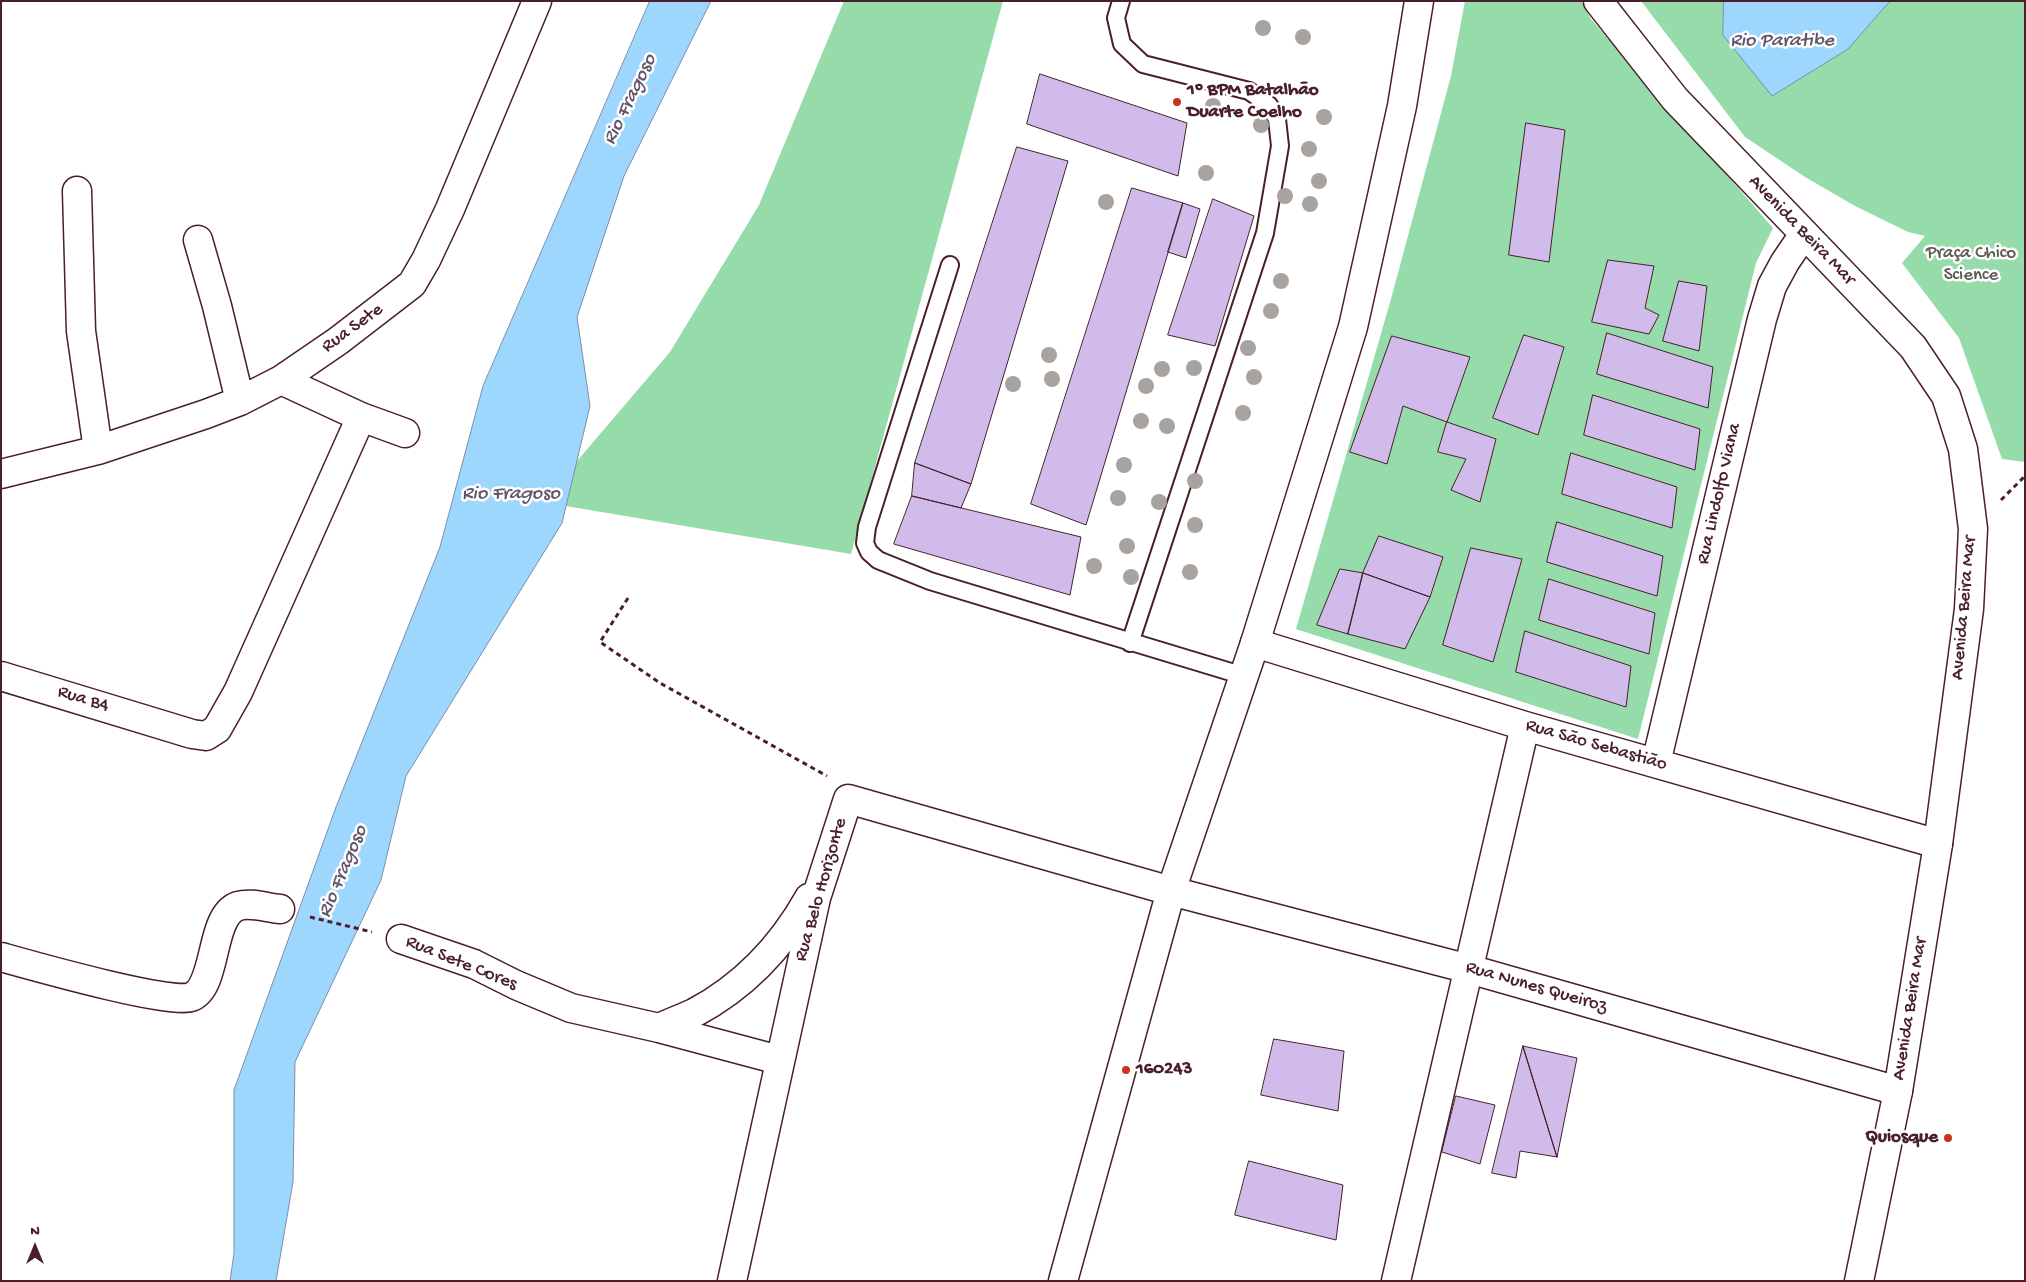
<!DOCTYPE html>
<html>
<head>
<meta charset="utf-8">
<style>
  body { margin:0 }
  #map { position:relative; width:2026px; height:1282px; overflow:hidden; background:#fff; font-family:"Gochi Hand",sans-serif }
  canvas { display:block }
  .frame { position:absolute; inset:0; border:2px solid #4a1f2b; pointer-events:none }
  .north { position:absolute; left:10px; top:1222px; width:50px; height:50px; -webkit-text-stroke:4px #fff; paint-order:stroke; rotate:0deg; font-size:14px; font-weight:700; line-height:20px; text-align:center; color:#4a1f2b }
  .north::after { content:''; display:block; margin:auto; width:18px; height:22px; background:#4a1f2b; clip-path:polygon(50% 0,100% 100%,50% 72%,0 100%) }
</style>
</head>
<body>
<div id="map">
<canvas width="2026" height="1282"></canvas>
<div class="frame"></div>
<div class="north">N</div>
</div>
<script>
const g = document.querySelector('canvas').getContext('2d');
g.lineJoin = 'round';
function fillPath(path, color) { g.fillStyle = color; g.fill(path, 'evenodd'); }
function stroke(path, color, width, dash) { g.strokeStyle = color; g.lineWidth = width; g.lineCap = dash ? 'butt' : 'round'; g.setLineDash(dash || []); g.stroke(path); }
function write(font, color, halo, rows, align = 'center') {
  g.font = font + ' "Gochi Hand",sans-serif'; g.lineWidth = 5; g.setLineDash([]); g.textBaseline = 'middle'; g.strokeStyle = halo; g.fillStyle = color; for (const [text, x, y, turn = 0] of rows) {
    g.save(); g.translate(x, y); g.rotate((+turn || 0) * Math.PI / 180); g.textAlign = isNaN(turn) ? turn : align; if (halo) g.strokeText(text, 0, 0); g.fillText(text, 0, 0); g.restore();
  }
}
fillPath(new Path2D(`
  M844 1H1003L851 554 542 502 670 352 759 205Z
  M1465 1H1581L1591 19 1773 228 1756 263 1638 739 1296 629 1391 299 1451 76Z
  M1641 1H2025V462L2002 459 1959 338 1902 263 1925 236 1908 232 1855 206 1805 177 1745 137Z`), '#95dcaa');
const water = new Path2D(`
  M650 1H711L624 176 577 317 590 406 562 523 406 776 381 880 295 1062 293 1182 276 1281H230L234 1253V1090L336 807 440 547 483 386Z
  M1724 1H1890L1848 49 1772 96 1723 35Z`);
fillPath(water, '#9ed7fe');
stroke(water, '#7c8daa', 1);
const building = new Path2D(`
  M1040 74 1187 123 1178 176 1027 124Z
  M1526 123 1565 130 1549 262 1509 255Z
  M1017 147 1068 161 971 484 915 463Z
  M1132 188 1183 203 1086 525 1031 504Z
  M1213 199 1254 216 1215 346 1168 335Z
  M1183 203 1200 209 1186 258 1168 252Z
  M1608 260 1654 266 1645 308 1659 315 1649 334 1592 322Z
  M1679 281 1707 286 1699 351 1663 341Z
  M1607 333 1713 367 1708 408 1597 374Z
  M1524 335 1564 347 1538 435 1493 418Z
  M1392 336 1470 357 1447 422 1403 406 1387 464 1350 452Z
  M1593 395 1700 429 1695 470 1584 435Z
  M1447 422 1496 439 1480 502 1451 490 1466 459 1438 452Z
  M1571 453 1677 487 1672 528 1562 494Z
  M915 463 971 484 961 508 912 496Z
  M912 496 1081 537 1070 595 894 544Z
  M1557 522 1663 556 1657 596 1547 562Z
  M1379 536 1443 557 1430 597 1363 573Z
  M1471 548 1522 559 1493 662 1443 645Z
  M1340 569 1363 573 1348 634 1317 625Z
  M1363 573 1430 597 1405 649 1348 634Z
  M1549 579 1655 613 1649 654 1539 620Z
  M1525 631 1631 666 1626 707 1516 672Z
  M1274 1039 1344 1051 1338 1111 1261 1095Z
  M1523 1046 1577 1058 1557 1157Z
  M1523 1046 1557 1157 1520 1151 1516 1178 1492 1173Z
  M1456 1096 1495 1105 1480 1164 1442 1152Z
  M1249 1161 1343 1185 1336 1240 1235 1215Z`);
fillPath(building, '#d1bbeb');
stroke(building, '#4a1f2b', 1);
const service = new Path2D(`
  M1121 1 1116 18 1122 44 1143 64 1249 91 1269 105 1277 119 1280 146 1265 233 1130 643
  M950 265 867 527 865 543 869 552 878 560 930 581 1244 676`);
const minor = new Path2D(`
  M77 191 81 331 98 450
  M198 240 217 306 240 401
  M281 380 361 417 405 433
  M1 474 98 450 206 414 240 401 281 380 338 341 412 284 426 260 450 209 537 1
  M1255 643 1525 726 1938 844
  M1 676 192 734 206 736 217 729 238 692 361 417
  M1656 763 1762 319 1772 286 1785 262 1804 234
  M401 939 474 964 516 985 571 1008 659 1028 779 1060
  M1 957C30 965 170 1005 191 997 218 987 209 916 238 906 251 902 267 908 280 909
  M659 1028C670 1023 683 1018 694 1013 743 987 782 946 809 898
  M732 1281 816 898 848 799 1171 891 1469 969 1898 1091
  M1396 1281 1525 726`);
const secondary = new Path2D(`
  M1598 1 1675 99 1913 347 1946 396 1963 449 1973 529 1969 609 1938 844 1898 1091 1859 1281`);
const primary = new Path2D(`
  M1063 1281 1171 891 1255 643 1353 327 1402 106 1419 1`);
stroke(service, '#4a1f2b', 20);
stroke(minor, '#4a1f2b', 31);
stroke(secondary, '#4a1f2b', 31);
stroke(primary, '#4a1f2b', 31);
stroke(new Path2D(`
  M2001 500 2025 476
  M628 598 600 642 660 683 827 776
  M310 917 372 932`), '#4a1f2b', 3, [5, 4]);
stroke(service, '#fff', 16);
stroke(minor, '#fff', 28);
stroke(secondary, '#fff', 28);
stroke(primary, '#fff', 28);
g.fillStyle = '#a8a39f';
for (const [x, y] of [
  [1263,28],
  [1303,37],
  [1213,106],
  [1324,117],
  [1261,125],
  [1309,149],
  [1206,173],
  [1319,181],
  [1285,196],
  [1106,202],
  [1310,204],
  [1281,281],
  [1271,311],
  [1248,348],
  [1049,355],
  [1194,368],
  [1162,369],
  [1254,377],
  [1052,379],
  [1013,384],
  [1146,386],
  [1243,413],
  [1141,421],
  [1167,426],
  [1124,465],
  [1195,481],
  [1118,498],
  [1159,502],
  [1195,525],
  [1127,546],
  [1094,566],
  [1190,572],
  [1131,577]
]) { g.beginPath(); g.arc(x, y, 8, 0, 2 * Math.PI); g.fill(); }
for (const [x, y, r, color] of [
  [1177,102,5,"#c8321e"],
  [1126,1070,5,"#c8321e"],
  [1948,1138,5,"#c8321e"]
]) { const dot = new Path2D(); dot.arc(x, y, r, 0, 2 * Math.PI); g.fillStyle = color; g.fill(dot); stroke(dot, '#fff', 2); }
write('bold 19px', '#4a1f2b', '#fff', [
  ["1º BPM Batalhão",1187,91],
  ["Duarte Coelho",1187,113],
  ["160243",1136,1070],
  ["Quiosque",1938,1138,"right"]
], 'left');
write('19px', '#4a1f2b', '#fff', [
  ["Avenida Beira Mar",1801,231,46],
  ["Rua Sete",353,329,-36],
  ["Rua Lindolfo Viana",1720,494,-77],
  ["Avenida Beira Mar",1965,608,-85],
  ["Rua B4",83,700,17],
  ["Rua São Sebastião",1596,746,16],
  ["Rua Belo Horizonte",822,890,-74],
  ["Rua Sete Cores",461,964,22],
  ["Rua Nunes Queiroz",1536,988,16],
  ["Avenida Beira Mar",1911,1009,-81]
]);
write('19px', '#605851', '#fff', [
  ["Praça Chico",1971,254],
  ["Science",1971,276]
]);
write('italic 20px', '#63566a', '#fff', [
  ["Rio Paratibe",1782,42],
  ["Rio Fragoso",631,100,-64],
  ["Rio Fragoso",511,495],
  ["Rio Fragoso",344,872,-67]
]);
</script>
</body>
</html>
